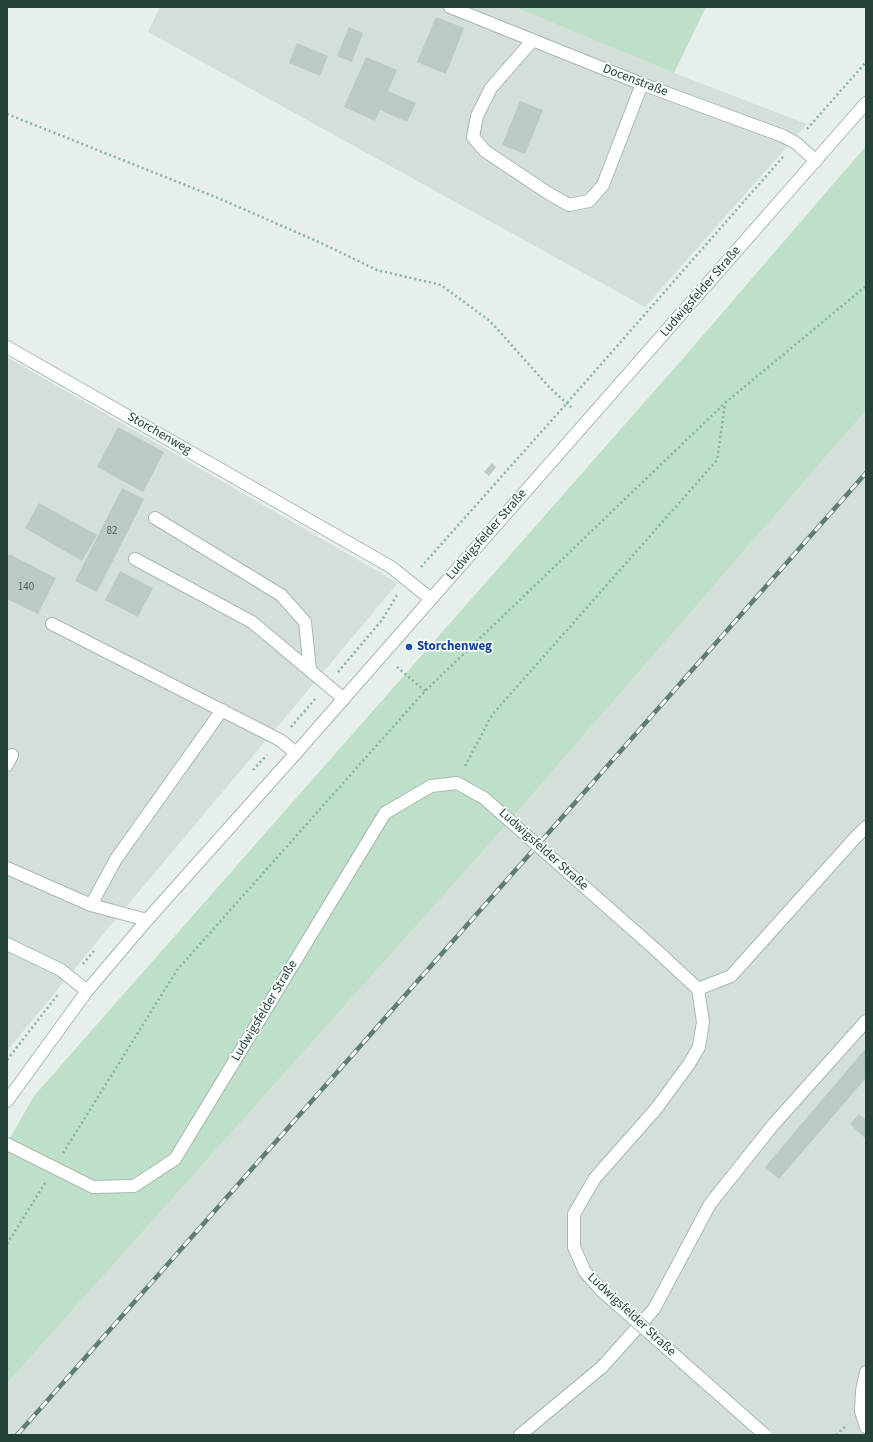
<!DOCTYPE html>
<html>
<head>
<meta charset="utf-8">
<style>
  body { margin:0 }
  #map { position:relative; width:873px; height:1442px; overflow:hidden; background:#e6efeb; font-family:"Source Sans 3",sans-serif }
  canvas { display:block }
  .frame { position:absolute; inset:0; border:8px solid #24423a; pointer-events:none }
</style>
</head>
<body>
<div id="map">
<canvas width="873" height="1442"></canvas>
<div class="frame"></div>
</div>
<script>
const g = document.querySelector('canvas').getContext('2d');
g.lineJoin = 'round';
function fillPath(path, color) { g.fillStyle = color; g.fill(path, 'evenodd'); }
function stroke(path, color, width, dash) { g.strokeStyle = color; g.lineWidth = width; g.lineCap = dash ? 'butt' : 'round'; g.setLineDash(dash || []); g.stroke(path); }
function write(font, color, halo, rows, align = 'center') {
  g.font = font + ' "Source Sans 3",sans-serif'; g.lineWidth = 3.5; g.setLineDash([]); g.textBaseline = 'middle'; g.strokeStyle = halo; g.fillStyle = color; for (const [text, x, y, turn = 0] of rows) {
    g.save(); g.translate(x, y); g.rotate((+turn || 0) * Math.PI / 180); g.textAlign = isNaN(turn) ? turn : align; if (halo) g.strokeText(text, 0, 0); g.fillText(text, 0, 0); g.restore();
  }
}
fillPath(new Path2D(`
  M160 7H514L674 73 807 124 645 307 148 32Z
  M7 357 398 583 105 932 7 1051Z
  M866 377V1435H7V1334Z`), '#d4dfda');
fillPath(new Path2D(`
  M514 7H706L674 73Z
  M866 146V410L488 845 7 1383V1143L34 1096 686 355Z`), '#bfe0c8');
fillPath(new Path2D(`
  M436 17 464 28 446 74 417 62Z
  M349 27 363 33 352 62 337 56Z
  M297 43 328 56 320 76 289 63Z
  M366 57 397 70 388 91 416 103 407 122 380 110 375 121 344 107Z
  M520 101 543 110 525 154 502 145Z
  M118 427 164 452 143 492 97 467Z
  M492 463 496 467 489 476 484 472Z
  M122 488 144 499 97 592 75 581Z
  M39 503 97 535 82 561 25 528Z
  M9 554 56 578 38 614 7 599V559Z
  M120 571 153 588 138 617 105 600Z
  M866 1048V1078L779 1179 765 1167Z
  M859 1114 866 1120V1136L865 1138 850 1124Z`), '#bbcac4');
const minor = new Path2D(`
  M450 7 642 84 783 136 796 143 816 161
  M532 41 491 88 477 116 473 137 485 151 548 193 569 205 589 201 603 185 642 84
  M7 347 391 567 431 599
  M155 518 281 595 305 622 310 670
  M135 559 252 622 344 699
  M52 624 280 740 296 753
  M7 765 12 755
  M7 868 91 905 147 920
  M91 905 116 859 222 710
  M7 944 61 970 87 991
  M698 989 731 976 855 838 866 827
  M7 1101 87 991 147 920 296 753 866 103
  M7 1144 93 1187 134 1186 175 1159 385 813 431 786 457 783 484 798
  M602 1291 585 1272 574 1247V1214L595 1178 656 1109 689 1064 699 1047 703 1022 698 989 656 950
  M866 1372 862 1391 861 1411 866 1427
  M520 1435 602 1367 654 1309 710 1204 773 1125 866 1021`);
stroke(minor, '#a8b8b2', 14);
stroke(new Path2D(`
  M7 114 218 198 321 243 377 270 441 285 490 321 550 388 573 409
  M807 129 866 62
  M421 567 567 403 783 157
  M397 667 425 691
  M338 672 382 620 397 595
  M291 727 315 699
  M465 766 492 715 717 460 725 404
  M253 770 267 755
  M83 964 94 951
  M7 1060 59 993
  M63 1153 177 970 425 691 725 403 866 286
  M7 1244 45 1183
  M836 1435 846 1426`), '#86b3a5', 2.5, [2, 3]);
stroke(minor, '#fff', 12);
const rail = new Path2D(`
  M17 1435 866 473`);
stroke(rail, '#5f7d75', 4.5);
stroke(rail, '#f7fbf9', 3, [9]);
const minorBridge = new Path2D(`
  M484 798 656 950
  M602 1291 765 1435`);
stroke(minorBridge, '#a8b8b2', 14, []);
stroke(minorBridge, '#fff', 12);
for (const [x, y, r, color] of [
  [409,647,4,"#1a4fb4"]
]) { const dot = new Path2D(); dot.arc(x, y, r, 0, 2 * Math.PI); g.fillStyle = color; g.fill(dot); stroke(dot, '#f7fbf9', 1.5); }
write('11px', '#4a645c', null, [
  ["82",112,532],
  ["140",26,588]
]);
write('13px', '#24423a', '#f7fbf9', [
  ["Docenstraße",635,81,21],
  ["Ludwigsfelder Straße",701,292,-49],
  ["Storchenweg",159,434,30],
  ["Ludwigsfelder Straße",487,535,-49],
  ["Ludwigsfelder Straße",543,850,42],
  ["Ludwigsfelder Straße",265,1011,-59],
  ["Ludwigsfelder Straße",631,1315,43]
]);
write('bold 13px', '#164399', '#f7fbf9', [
  ["Storchenweg",417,647]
], 'left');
</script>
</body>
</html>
